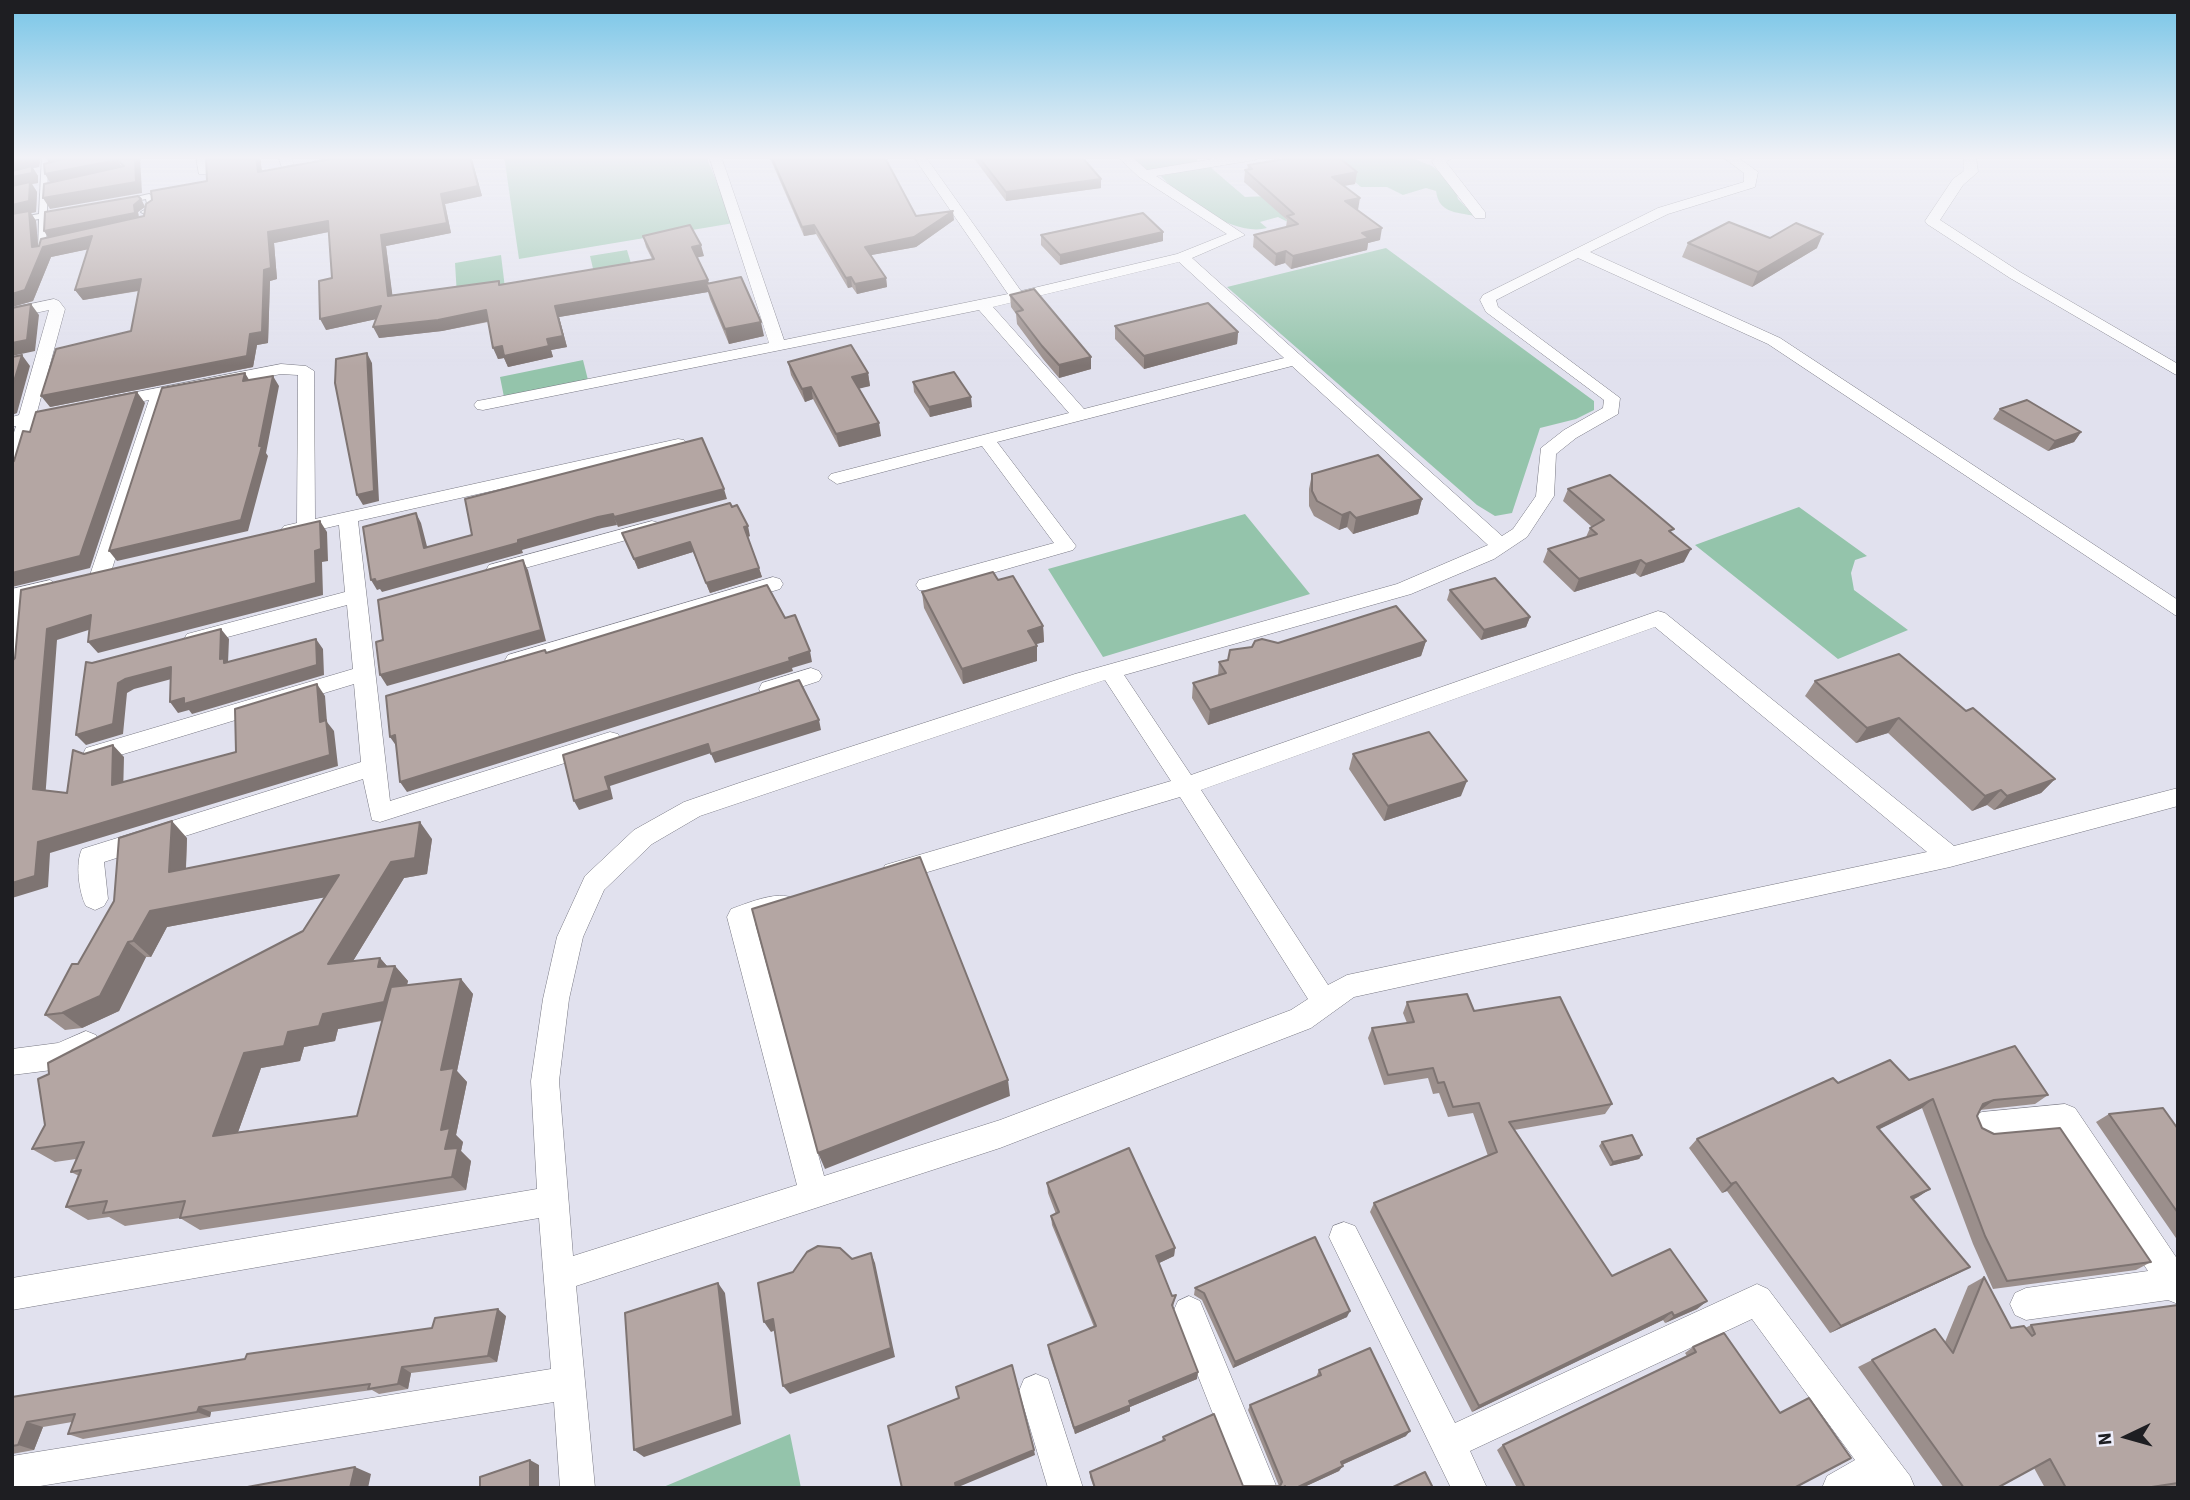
<!DOCTYPE html>
<html>
<head>
<meta charset="utf-8">
<style>
  body { margin:0 }
  #map { position:relative; width:2190px; height:1500px; overflow:hidden; background:#e1e1ee; font-family:"Source Sans 3",sans-serif }
  canvas { display:block }
  .frame { position:absolute; inset:0; border:14px solid #1e1e22; pointer-events:none }
  .north { position:absolute; left:2092px; top:1402px; width:70px; height:70px; -webkit-text-stroke:5px #eeeefb; paint-order:stroke; rotate:265deg; font-size:19px; font-weight:700; line-height:28px; text-align:center; color:#1e1e22 }
  .north::after { content:''; display:block; margin:auto; width:24px; height:32px; background:#1e1e22; clip-path:polygon(50% 0,100% 100%,50% 72%,0 100%) }
</style>
</head>
<body>
<div id="map">
<canvas width="2190" height="1500"></canvas>
<div class="frame"></div>
<div class="north">N</div>
</div>
<script>
const g = document.querySelector('canvas').getContext('2d');
g.lineJoin = 'round';
function fillPath(path, color) { g.fillStyle = color; g.fill(path, 'evenodd'); }
function stroke(path, color, width, dash) { g.strokeStyle = color; g.lineWidth = width; g.lineCap = dash ? 'butt' : 'round'; g.setLineDash(dash || []); g.stroke(path); }
fillPath(new Path2D(`
  M504 156H706L734 223 519 259Z
  M1132 156H1193L1200 163 1146 172Z
  M1324 156H1407L1432 166 1453 182 1458 199 1475 216C1455 212 1439 213 1436 191L1426 188 1403 195 1387 187H1361Z
  M1209 166 1245 197 1268 196 1288 222 1278 217 1260 222 1267 228C1235 237 1182 200 1161 176Z
  M1386 248 1594 401V410L1576 419 1540 428 1512 513 1495 516 1477 505 1227 287Z
  M627 250 633 270 595 277 590 256Z
  M501 255 505 288 457 296 455 263Z
  M583 360 588 380 504 397 500 377Z
  M1799 507 1867 556 1855 560 1851 573 1854 590 1908 630 1838 659 1695 545Z
  M1245 514 1310 594 1103 657 1048 569Z
  M790 1434 801 1488H661Z`), '#94c4ab');
const lane = new Path2D(`
  M42 156H48L47 213 60 211 64 213 47 217 46 253 42 255 38 253 39 219 12 223V219L39 214Z
  M149 194 153 196 156 209 145 214 141 212 148 208 146 199 123 203 119 201Z`);
const street = new Path2D(`
  M196 156H208L209 174H199Z
  M278 156H290L294 164 282 167Z
  M709 156H721L784 340 1008 294 913 156H925L1021 291 1177 254 1227 234 1139 177 1117 156H1131L1147 170 1231 156H1261L1255 160 1156 176 1245 235 1192 258 1502 536 1513 529 1536 496 1541 448 1564 430 1603 408 1604 400 1486 312 1480 300 1483 295 1658 208 1744 182V173L1721 156H1736L1758 172 1755 187 1668 214 1590 252 1780 338 2178 600V617L1768 344 1578 258 1496 300 1498 307 1620 398 1618 414 1576 438 1556 454 1554 496 1527 537 1494 559 1411 594 1124 675 1191 775 1658 611 1665 613 1954 846 2178 788V806L1950 867 1354 997 1311 1028 1000 1148 576 1286 595 1488H560L554 1402 28 1488H12V1456L551 1369 539 1218 12 1310V1278L537 1189 531 1081 543 999 557 937 585 876 634 830 684 802 742 782 1075 674 1397 584 1488 545 1292 366 997 442 1076 546 1073 550 933 590H919L916 585 919 580 1054 543 982 446 837 484 828 478 831 474 1069 413 979 310 483 410 477 409 474 405 477 401 483 400 769 343ZM1179 262 1284 358 1084 409 993 307ZM1655 627 1927 852 1347 975 1328 985 1201 790ZM1105 680 1171 781 885 865 882 872 885 879 894 882 1180 797 1308 999 1291 1010 1000 1120 824 1176 755 923 790 913 794 905 790 897C773 892 748 903 731 909L727 917 797 1185 573 1256 559 1081 569 999 583 937 604 890 652 844 700 816Z
  M1438 156H1455L1446 162 1485 212V218H1475L1433 164 1432 161Z
  M1964 156H1976L1978 172 1963 185 1940 220 2020 272 2178 364V376L2010 278 1927 224 1925 221 1953 179 1964 171Z
  M54 299 59 301 65 309 37 412 64 407 73 412 70 416 34 423 21 472 12 477V439L16 426 12 427V417L19 415 49 310 12 318V308Z
  M281 364 306 366 314 371 315 519 678 439 684 440 687 444 684 448 678 449 358 521 390 801 610 732 618 734 621 740 618 746 380 822 372 820 363 779 104 862 108 899 104 906 95 910 86 906C79 893 75 863 82 849L361 762 354 684 94 763 86 760 83 754 86 748 353 669 347 605 194 646 187 644 184 639 187 634 345 592 339 525 291 536 281 530 284 526 297 523 298 375 281 374 167 396 110 575 100 582 90 575 149 400 112 407 104 402 106 398Z
  M652 521 659 523 662 527 659 531 496 576 486 570 489 565Z
  M773 577 780 579 783 584 780 589 516 667 508 665 505 660 508 655Z
  M50 580 60 587 57 592 29 599 23 669 20 674 12 677V589Z
  M811 668 819 671 822 676 819 681 770 697 762 695 759 689 762 683Z
  M86 1031 96 1035 100 1044 96 1053 60 1069 12 1075V1049L58 1043Z
  M2065 1104 2075 1108 2178 1260V1304L2168 1300 2026 1320 2015 1315 2010 1304 2015 1293 2026 1288 2148 1271 2058 1133 1982 1140 1972 1136 1968 1126 1972 1116 1982 1112Z
  M1344 1222 1355 1226 1455 1423 1757 1284 1768 1289 1910 1476 1915 1488H1822L1827 1476 1855 1460 1752 1319 1470 1451 1487 1488H1451L1329 1237 1333 1226Z
  M1189 1296 1200 1301 1277 1488H1242L1173 1312 1178 1301Z
  M1036 1374 1048 1379 1083 1488H1048L1019 1391 1024 1379Z`);
stroke(lane, '#787883', 2);
stroke(street, '#787883', 1);
fillPath(lane, '#fff');
fillPath(street, '#fff');
fillPath(new Path2D(`
  M12 156H41L39 167 33 168 38 176V183L32 184 37 192 36 212 31 213 36 221 38 246 48 237 141 199 145 207 138 212 139 217 144 216 207 181 206 156H260L262 171 347 156H471L482 196 445 204 451 233 386 246 392 295 499 281 500 285 652 259 646 247 643 236 704 256 697 257 709 284 764 336 729 344 710 299 708 292 559 317 567 347 551 350 553 357 508 367 504 358 498 359 488 322 442 331 379 338 376 319 326 330 332 278 329 232 274 243 277 279 270 281 268 343 257 345 253 367 50 407 131 331 139 291 83 300 75 290 88 249 51 257 33 301 12 307Z
  M769 156H884L916 216 954 220 916 247 871 255 886 278 887 287 857 294 852 287 848 288 816 234 804 236Z
  M972 156H1081L1101 179V188L1006 201Z
  M1289 156H1337L1357 172 1355 184 1344 186 1358 210H1357L1380 240 1368 243 1367 250 1291 269 1285 263 1275 266 1253 247 1254 235 1286 227 1287 220 1244 182 1245 170H1247L1248 165 1289 158Z
  M1163 232V241L1060 265 1041 245V235Z
  M1688 243 1817 248 1752 287 1682 257Z
  M1010 295 1091 369 1059 378 1043 359 1017 324 1016 314 1011 307Z
  M1115 326 1238 332 1237 344 1144 369 1115 339Z
  M788 362 868 373 870 386 858 388 881 436 839 447 813 399 805 402 791 375Z
  M913 382 972 407 930 417 914 392Z
  M2000 409 2081 432 2074 442 2048 451 1993 419Z
  M1312 474 1422 499 1418 514 1353 534 1347 527 1339 530 1314 516 1309 506V489Z
  M1568 489 1672 533 1684 562 1640 577 1635 573 1574 592 1543 562 1548 549 1586 537 1590 528 1592 527 1563 501Z
  M622 533 750 536 748 537 762 577 710 593 693 552 638 569Z
  M998 580 1043 626 1044 642 1036 644 1037 661 963 684 924 608 922 592Z
  M1450 590 1530 617 1526 627 1481 640 1447 600Z
  M1426 641 1421 656 1208 725 1192 698 1193 683 1218 676 1219 662 1278 643Z
  M1815 681 1966 711 2055 779 2041 793 1994 810 1987 805 1972 811 1888 733 1856 743 1805 696Z
  M1353 754 1461 796 1384 821 1349 769Z
  M187 838 186 869 432 839 427 874 404 878 353 961 380 958 387 966H395L408 981 407 985 461 979 473 994 457 1071 467 1082 456 1135 463 1142 461 1151 471 1161 466 1190 200 1230 180 1218 125 1226 109 1217 88 1220 66 1207 79 1176 71 1172 76 1159 55 1162 32 1149 303 931 325 897 167 927 151 957H146L119 1011 82 1028 65 1030 45 1015 78 964ZM382 1021 357 1116 238 1132 261 1068 300 1061 304 1047 335 1041 338 1029Z
  M1407 1002 1474 1011 1612 1104 1605 1114 1514 1130 1612 1276 1707 1301 1697 1309 1665 1323 1663 1320 1472 1412 1370 1212 1374 1203 1488 1156 1473 1113 1448 1117 1439 1093 1433 1094 1428 1078 1384 1085 1368 1038 1372 1028 1407 1023 1403 1013Z
  M1909 1080 2048 1095 2035 1104 1980 1110 1977 1116 1982 1128 2151 1262 2136 1270 1993 1289 1973 1244 1922 1108 1879 1129 1930 1189 1913 1200 1970 1267 1957 1274 1830 1333 1727 1191 1722 1193 1689 1148 1697 1139Z
  M2109 1114 2178 1129V1241L2096 1122Z
  M1602 1142 1642 1155 1639 1159 1610 1166 1599 1146Z
  M1047 1183 1175 1248 1174 1256 1159 1263 1172 1296 1176 1295 1173 1307 1197 1379 1130 1407V1411L1075 1434 1049 1353 1048 1345 1094 1327 1052 1225 1051 1216 1056 1214 1048 1193Z
  M1984 1277 2011 1328H2025L2031 1325 2178 1305V1486L2163 1488H2045L2034 1468 1997 1488H1944L1858 1367 1872 1360 1945 1342 1968 1286Z
  M1195 1288 1347 1317 1233 1368 1202 1300 1194 1295Z
  M506 1316 497 1362 411 1373 408 1389 379 1394 372 1390 211 1412 210 1417 83 1439 68 1434 72 1422 43 1427 34 1450 12 1454V1397Z
  M1693 1347 1794 1488H1517L1497 1450 1503 1445 1687 1356 1685 1353Z
  M1319 1370 1406 1436 1342 1465 1339 1471 1302 1488H1094L1090 1477V1472L1162 1441 1163 1437 1243 1486H1279L1248 1410 1250 1405 1316 1377Z`), '#9b8f8c');
fillPath(new Path2D(`
  M32 156H41L39 167 33 168 38 176V183L32 184 37 192 36 212 31 213 36 221 39 257 43 247 92 236 99 247 51 257 33 301 12 307V162Z
  M45 156H96L51 165Z
  M135 156H140L142 193 50 209 43 198 136 182Z
  M256 156H260L263 182 258 172Z
  M470 156H471L482 196 445 204 451 233 386 246 394 307 388 296 381 235 441 194Z
  M117 160 124 170 51 184 45 174Z
  M1357 172 1355 184 1330 188 1332 177Z
  M1101 179V188L1006 201V192Z
  M1360 198 1358 210 1343 213 1345 201Z
  M141 199 145 207 138 212 139 221 49 239 44 231 134 205Z
  M953 211 954 220 916 247 866 256 865 247Z
  M328 221 333 231 274 243 277 279 270 281 268 343 257 345 253 367 50 407 41 396 250 334 264 270 268 232Z
  M814 225 816 234 804 236 802 227Z
  M1382 228 1380 240 1368 243 1367 250 1291 269 1293 256 1362 233Z
  M1163 232V241L1060 265V255Z
  M1823 234 1817 248 1752 287 1758 272Z
  M701 245 704 256 695 258 692 247Z
  M1286 251 1285 263 1275 266 1276 254Z
  M851 277 852 287 848 288 846 278Z
  M886 278 887 287 857 294 855 284Z
  M141 279 148 289 83 300 75 290Z
  M708 280 711 291 706 284 708 292 559 317 567 347 551 350 553 357 508 367 504 358 498 359 493 348 547 339 555 306Z
  M31 304 39 315 35 351 12 356V343Z
  M381 306 386 317 326 330 320 319Z
  M486 310 490 321 442 331 379 338 373 327Z
  M761 322 764 336 729 344 725 329Z
  M1238 332 1237 344 1144 369V356Z
  M367 353 372 363 379 501 363 505 357 495Z
  M22 355 30 366 17 413 12 415V388Z
  M1091 357V369L1059 378V365Z
  M245 373 251 383 243 381Z
  M868 373 870 386 854 390 852 377Z
  M273 376 279 386 266 453 268 456 248 531 117 561 109 551 259 446Z
  M811 387 813 399 805 402 802 389Z
  M137 392 145 403 90 568 12 587V573Z
  M971 397 972 407 930 417 929 407Z
  M879 423 881 436 839 447 836 434Z
  M2081 432 2074 442 2048 451 2055 441Z
  M724 489 727 499 618 527 614 517Z
  M1422 499 1418 514 1353 534 1356 518Z
  M1350 512 1347 527 1339 530 1342 515Z
  M416 513 421 523 430 558 424 548Z
  M613 514 617 525 602 528 522 550 523 553 382 592 380 589 377 590 371 580 598 517Z
  M320 521 327 532 328 561 322 562 323 595 98 653 88 642 315 551Z
  M748 526 750 536 747 537 744 527Z
  M690 542 693 552 638 569 634 559Z
  M1691 549 1684 562 1640 577 1646 564Z
  M523 560 528 570 546 641 387 686 380 675Z
  M1641 560 1635 573 1574 592 1579 579Z
  M759 568 762 577 710 593 706 583Z
  M91 615 101 626 57 640 45 800 33 789 47 629Z
  M1530 617 1526 627 1481 640 1484 630Z
  M1043 626 1044 642 1029 646 1028 631Z
  M221 629 229 639 228 663 232 668 220 659Z
  M316 639 323 649 324 675 192 714 189 710 178 713 170 702Z
  M1426 641 1421 656 1208 725 1210 710Z
  M1037 646V661L963 684 962 669Z
  M810 651 812 662 792 668 793 671 407 792 400 782Z
  M171 667 179 677 134 689 127 693 123 734 86 745 76 735 118 683 125 679Z
  M317 684 325 696 327 722 334 731 338 766 50 853 48 887 12 898V883L38 842 320 722Z
  M1899 718 1888 733 1856 743 1867 728Z
  M819 720 821 730 715 763 711 754Z
  M395 735 397 747 390 737Z
  M708 744 711 753 610 786 613 799 579 810 574 801 605 777Z
  M113 745 124 757 123 796 112 785Z
  M2055 779 2041 793 1994 810 2007 796Z
  M1467 781 1461 796 1384 821 1388 806Z
  M2001 790 1987 805 1972 811 1985 796Z
  M172 821 187 838 185 888 169 872Z
  M420 822 432 839 427 874 404 878 342 979 328 964 391 862Z
  M339 875 353 892 167 927 151 957 133 941 150 911Z
  M128 942 146 957 119 1011 82 1028 62 1013Z
  M380 958 393 973 395 966 408 981 398 1017 338 1029 335 1041 304 1047 300 1061 261 1068 232 1149 213 1136 244 1053 323 1014 378 967Z
  M461 979 473 994 457 1071 467 1082 456 1135 463 1142 461 1151 471 1161 466 1190 452 1177 441 1130V1070Z
  M1008 1080 1010 1096 825 1169 818 1153Z
  M1933 1099 1922 1108 1866 1136 1877 1127Z
  M1994 1100 1982 1109 1971 1114 1983 1104Z
  M1642 1155 1639 1159 1610 1166 1613 1162Z
  M1736 1182 1727 1191 1722 1193 1731 1184Z
  M1930 1189 1918 1197 1899 1206 1911 1197Z
  M1175 1248 1174 1256 1155 1265 1156 1256Z
  M871 1253 875 1263 895 1357 790 1394 783 1386Z
  M1970 1267 1957 1274 1830 1333 1841 1326Z
  M718 1283 725 1293 741 1424 644 1457 634 1450Z
  M1707 1301 1697 1309 1665 1323 1674 1316Z
  M498 1309 506 1316 497 1362 488 1356Z
  M1350 1311 1347 1317 1233 1368 1235 1362Z
  M1672 1312 1663 1320 1472 1412 1479 1406Z
  M773 1319 780 1328 771 1332 764 1322Z
  M402 1367 411 1373 408 1389 398 1384Z
  M1198 1372 1197 1379 1130 1407V1411L1075 1434 1074 1428 1129 1401Z
  M199 1407 211 1412 210 1417 197 1412Z
  M27 1422 43 1427 34 1450 18 1445Z
  M1410 1431 1406 1436 1337 1467 1341 1462Z
  M1034 1450 1035 1455 956 1488 955 1483Z
  M530 1460 539 1465V1488H530Z
  M1343 1466 1339 1471 1302 1488H1296Z
  M355 1467 371 1474 368 1488H350Z`), '#7e7472');
const building = new Path2D(`
  M12 156H32L12 162Z
  M75 156H135L136 182 43 198 44 184 124 166 117 160 45 174 44 164Z
  M206 156H256L258 172 347 156H470L478 186 441 194 447 223 381 235 388 296 499 281V285L654 259 643 236 690 225 701 245 692 247 708 280 555 306 563 336 547 339 549 346 504 356 502 346 493 348 486 310 438 320 373 327 381 306 320 319 319 281 332 278 328 221 268 232 271 268 264 270 262 332 250 334 247 356 41 396 56 349 131 331 141 279 75 290 92 236 43 247 25 290 12 294V214L29 211 32 247 39 246 41 239 144 216 146 204 152 200 151 191 207 181Z
  M771 156H884L916 216 953 211 914 237 865 247 886 278 855 284 851 277 846 278 814 225 802 227Z
  M978 156H1081L1101 179 1006 192Z
  M1295 156H1337L1357 172 1332 177 1360 198 1345 201 1382 228 1362 233 1369 238 1293 256 1286 251 1276 254 1254 235 1298 224 1287 216 1294 214 1245 170 1252 169 1248 165 1296 157Z
  M32 166V173L12 177V171Z
  M30 182 29 201 12 205V186Z
  M138 196 141 199 134 205 135 213 44 231 45 212Z
  M1143 213 1163 232 1060 255 1041 235Z
  M1729 222 1770 238 1796 223 1823 234 1758 272 1688 243Z
  M741 277 761 322 725 329 706 284Z
  M1034 289 1091 357 1059 365 1042 346 1016 312 1023 310 1010 295Z
  M1208 303 1238 332 1144 356 1115 326Z
  M31 304 27 340 12 343V308Z
  M851 345 868 373 852 377 879 423 836 434 811 387 802 389 788 362Z
  M367 353 374 491 357 495 335 383 336 359Z
  M22 355 12 388V357Z
  M954 372 971 397 929 407 913 382Z
  M245 373 243 381 273 376 259 446H262L241 520 109 551 162 388Z
  M137 392 80 556 12 573V462L14 461 23 431 30 432 36 412Z
  M2027 400 2081 432 2055 441 2000 409Z
  M702 438 724 489 614 517 613 514 598 517 518 540V543L376 582 375 579 371 580 363 527 416 513 424 548 472 535 465 499Z
  M1378 455 1422 499 1356 518 1350 512 1342 515 1317 501 1312 491V474Z
  M1610 475 1674 529 1669 531 1691 549 1646 564 1641 560 1579 579 1548 549 1597 534 1590 528 1604 520 1568 489Z
  M730 503 732 507 737 505 748 526 744 527 759 568 706 583 690 542 634 559 622 533Z
  M320 521 321 549 315 551 316 583 88 642 91 615 47 629 33 789 67 793 73 750 84 754 113 745 112 785 236 752 235 709 317 684 320 722 326 720 330 755 38 842 35 876 12 883V661L15 658 21 590Z
  M523 560 541 630 380 675 376 642 383 640 378 600Z
  M993 572 998 580 1013 576 1043 626 1028 631 1037 646 962 669 922 592Z
  M1495 578 1530 617 1484 630 1450 590Z
  M767 585 785 618 795 615 810 651 789 658 790 661 400 782 395 735 390 737 386 696 545 650 546 653Z
  M1396 606 1426 641 1210 710 1193 683 1226 673 1219 662 1228 660 1230 650 1252 647 1255 641 1262 639 1278 643Z
  M221 629 220 659 224 658V663L316 639 317 665 184 704V698L170 702 171 667 125 679 118 683 113 724 76 735 86 662 92 663Z
  M1899 654 1966 711 1973 708 2055 779 2007 796 2001 790 1985 796 1899 718 1867 728 1815 681Z
  M799 680 819 720 711 754 708 744 605 777 609 790 574 801 563 755Z
  M1429 732 1467 781 1388 806 1353 754Z
  M172 821 169 872 420 822 415 858 391 862 328 964 380 958 378 967 395 966 384 1002 323 1014 319 1026 288 1032 284 1046 244 1053 213 1136 357 1116 391 987 461 979 441 1070 454 1068 441 1130 450 1128 445 1149 458 1148 452 1177 180 1218 185 1201 103 1213 107 1201 66 1207 81 1170 71 1172 84 1142 32 1149 45 1125 38 1079 49 1074 48 1063 303 931 339 875 150 911 133 941 128 942 100 996 62 1013 45 1015 72 964H78L114 901 119 838Z
  M920 857 1008 1080 818 1153 752 909Z
  M1467 994 1474 1011 1560 997 1612 1104 1509 1122 1612 1276 1670 1249 1707 1301 1674 1316 1672 1312 1479 1406 1374 1203 1497 1152 1479 1103 1453 1107 1444 1082 1438 1083 1433 1068 1388 1075 1372 1028 1414 1022 1407 1002Z
  M2015 1046 2048 1095 1994 1100 1983 1104 1977 1116 1982 1128 1994 1134 2060 1128 2151 1262 2007 1281 1985 1236 1933 1099 1877 1127 1930 1189 1911 1197 1970 1267 1841 1326 1736 1182 1731 1184 1697 1139 1833 1078 1838 1083 1890 1060 1909 1080Z
  M2163 1108 2178 1129V1213L2109 1114Z
  M1632 1135 1642 1155 1613 1162 1602 1142Z
  M1129 1148 1175 1248 1156 1256 1172 1296 1176 1295 1172 1305 1198 1372 1129 1401 1131 1405 1074 1428 1048 1345 1096 1326 1051 1216 1059 1212 1047 1183Z
  M1315 1237 1350 1311 1235 1362 1204 1293 1195 1288Z
  M818 1246 840 1248 852 1259 871 1253 891 1348 783 1386 773 1319 764 1322 758 1283 793 1272 807 1252Z
  M1984 1277 2011 1328 2024 1326 2032 1336 2035 1334 2031 1325 2178 1305V1483L2145 1488H2114L2113 1487 2102 1488H2066L2050 1459 1997 1488H1964L1872 1360 1935 1329 1953 1353Z
  M718 1283 733 1416 634 1450 625 1313Z
  M498 1309 488 1356 402 1367 398 1384 368 1389 370 1384 199 1407 197 1412 68 1434 75 1414 27 1422 18 1445 12 1446V1397L245 1359 247 1354 432 1328 435 1318Z
  M1724 1333 1780 1413 1809 1398 1851 1458 1794 1488H1525L1503 1445 1696 1352 1693 1347Z
  M1370 1348 1410 1431 1341 1462 1343 1466 1296 1488H1285V1486L1282 1488H1095L1090 1472 1165 1440 1163 1437 1214 1414 1243 1486H1280L1282 1482 1250 1405 1321 1375 1319 1370Z
  M1012 1365 1034 1450 955 1483 956 1488H902L888 1426 959 1398 956 1387Z
  M530 1460V1488H480V1477Z
  M355 1467 350 1488H242Z
  M1425 1472 1433 1488H1391Z`);
fillPath(building, '#b4a6a3');
stroke(building, '#7e7472', 2);
const sky = g.createLinearGradient(0, 0, 0, 366);
sky.addColorStop(0, '#77c5e7');
sky.addColorStop(0.43, '#f2f2f7');
sky.addColorStop(1, '#f2f2f700');
g.fillStyle = sky;
g.fillRect(0, 0, 2190, 366);
</script>
</body>
</html>
